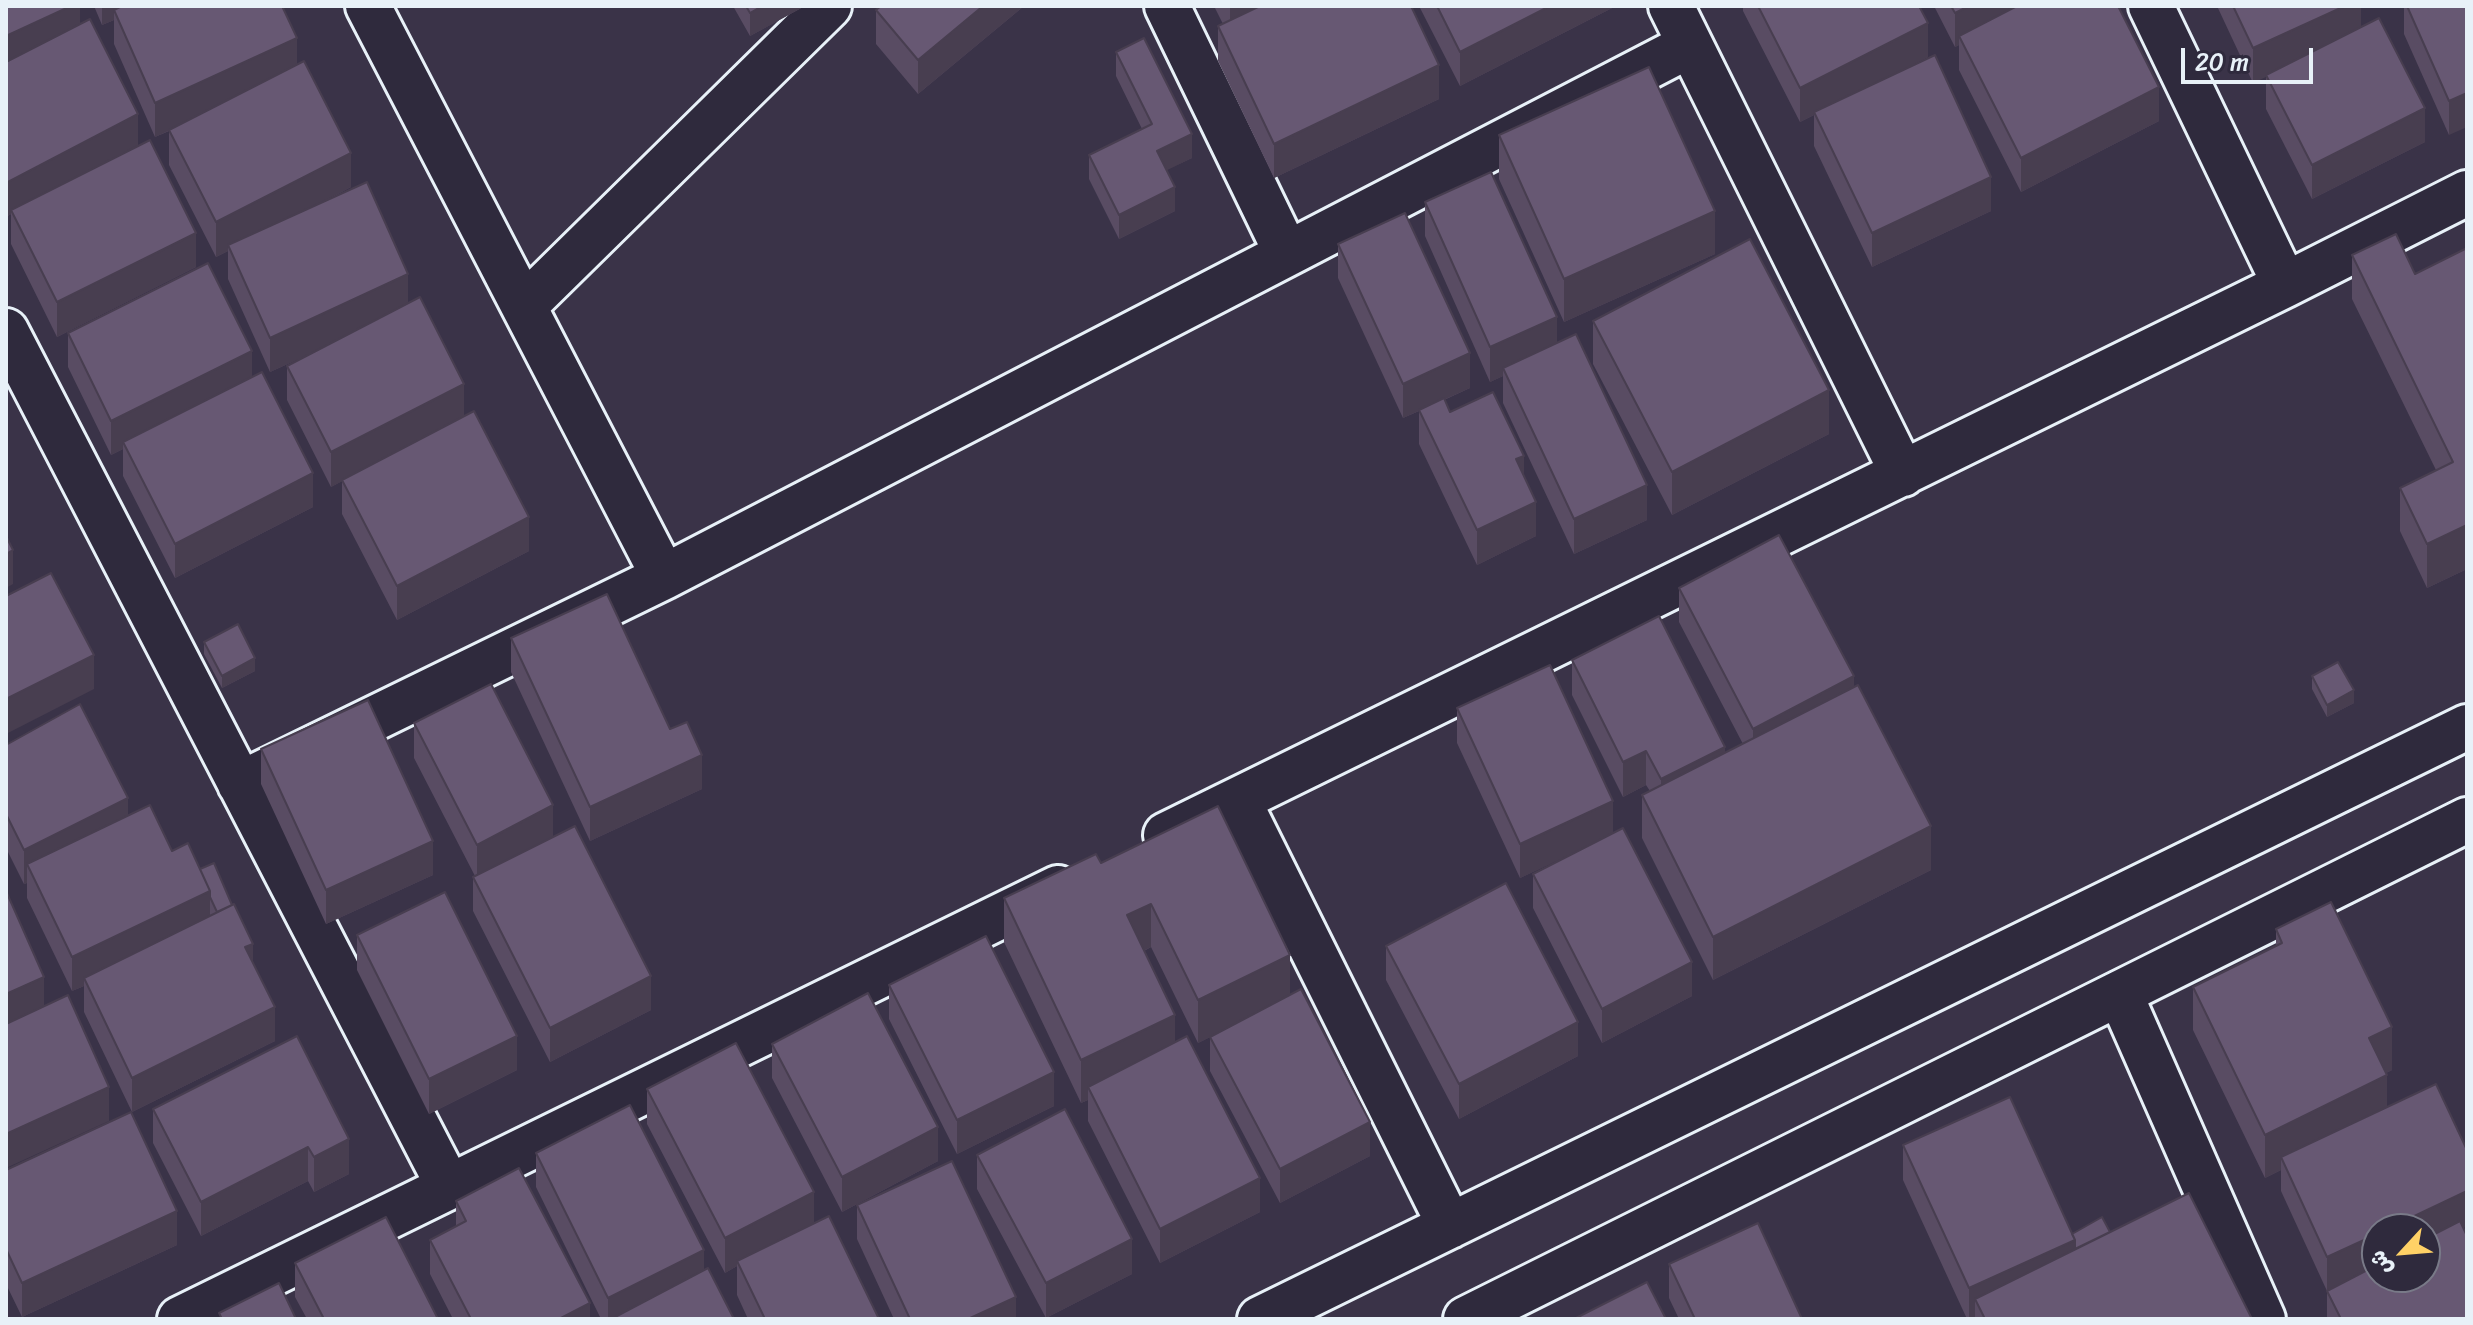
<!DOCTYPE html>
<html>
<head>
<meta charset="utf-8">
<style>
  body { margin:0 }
  #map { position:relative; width:2473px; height:1325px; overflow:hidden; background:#3a3348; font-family:Sriracha,"Playpen Sans Arabic",sans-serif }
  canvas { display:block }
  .frame { position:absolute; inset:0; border:8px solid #e8f1f8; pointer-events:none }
  .north { position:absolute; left:2361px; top:1213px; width:80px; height:80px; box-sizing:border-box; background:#2f2a3d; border:2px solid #797a88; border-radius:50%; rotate:244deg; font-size:22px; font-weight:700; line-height:32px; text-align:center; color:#e8f1f8 }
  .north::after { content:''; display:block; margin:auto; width:28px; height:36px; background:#ffd166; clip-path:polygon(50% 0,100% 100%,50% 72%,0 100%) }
  .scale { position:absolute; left:2181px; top:48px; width:132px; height:36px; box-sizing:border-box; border:4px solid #e8f1f8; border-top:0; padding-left:10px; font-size:24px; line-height:28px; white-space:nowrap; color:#e8f1f8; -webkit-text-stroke:6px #2f2a3d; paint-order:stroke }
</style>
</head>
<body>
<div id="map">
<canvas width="2473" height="1325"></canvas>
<div class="frame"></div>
<div class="north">ش</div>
<div class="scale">20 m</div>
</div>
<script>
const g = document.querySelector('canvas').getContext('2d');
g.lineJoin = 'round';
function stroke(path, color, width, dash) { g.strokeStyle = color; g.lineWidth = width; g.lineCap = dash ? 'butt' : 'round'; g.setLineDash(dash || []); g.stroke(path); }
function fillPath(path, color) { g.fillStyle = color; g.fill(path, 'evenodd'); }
const minor = new Path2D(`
  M368 6 664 577
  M1167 6 1287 254
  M1671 6 1903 474
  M2151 6 2285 285
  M524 306 829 6
  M6 331 449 1187
  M240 784 664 577 1690 45
  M1238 800 1450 1226
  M1166 835 2285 285 2467 193
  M2120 994 2263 1319
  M180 1319 1058 888
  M1260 1319 2467 727
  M1466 1319 2467 820`);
stroke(minor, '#e8f1f8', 50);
stroke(minor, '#2f2a3d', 44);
fillPath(new Path2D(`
  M6 6H80V24L196 267 57 337 11 244V214L6 217Z
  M94 6H282L297 64 351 187 323 202 408 303 529 551 397 620 342 514V481L331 487 287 400V366L314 352 270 372 228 279V251L216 257 169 165V131L155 137 114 44V20L102 25Z
  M733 6H805L750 36Z
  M881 6H1024L918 94 876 44V10Z
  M1214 6H1411L1439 99 1274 178 1218 61V26L1223 24Z
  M1419 6H1614V7L1460 86Z
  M1743 6H1919L1928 57 1879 82 1991 211 1872 267 1814 146V115L1800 122 1743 11Z
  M1934 6H2118L2159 121 2021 192 1959 70V45L1955 47Z
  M2217 6H2361V27L2425 142 2312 199 2266 109V76L2253 83Z
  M2404 6H2467L2449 135 2404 34Z
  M1116 52 1192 158 1166 170 1175 211 1119 239 1089 179V155L1142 129 1116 76Z
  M1499 135 1715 254 1564 322 1499 179Z
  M1425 202 1557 343 1647 520 1574 554 1503 403V376L1490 382 1425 236Z
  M1338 244 1470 388 1444 400 1450 412 1524 475 1536 536 1477 565 1419 444V411L1403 418 1338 278Z
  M2467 248V569L2427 588 2400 531V488L2436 470 2352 299V255L2415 274Z
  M1593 321 1829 434 1672 515 1593 364Z
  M68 333 252 376 313 507 175 578 123 476V449L111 455 68 367Z
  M1679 588 1854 687 1931 870 1713 980 1642 838V795L1650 791 1646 785 1623 797 1572 695V660L1725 753 1743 744 1679 622Z
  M511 638 670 729 702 789 590 841 511 672Z
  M204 642 255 671 222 688 204 654Z
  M2312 676 2354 703 2327 717 2312 689Z
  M1457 708 1613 833 1692 996 1602 1043 1533 908V874L1571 854 1520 878 1457 743Z
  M414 723 553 837 651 1010 550 1062 473 911V877L475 876 414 758Z
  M6 745 128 816 172 851 200 869 253 963 275 1041 132 1112 84 1012V986L72 991 27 898V883L24 884 6 848Z
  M261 749 433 875 326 924 261 784Z
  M1101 863 1290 995 1370 1156 1280 1203 1210 1071V1037L1198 1043 1151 947 1144 951 1175 1042 1260 1212 1160 1263 1088 1121V1100L1081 1103 1004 942V898Z
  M2276 929 2392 1070 2386 1073 2387 1107 2467 1150V1226L2463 1228 2467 1319H2327V1291L2281 1191V1170L2265 1178 2193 1030V987L2276 946Z
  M357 935 517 1070 429 1114 357 970Z
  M1386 946 1578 1056 1459 1119 1386 980Z
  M889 985 1054 1106 957 1154 889 1019Z
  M297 1036 349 1174 314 1192 308 1181 201 1236 153 1143V1109Z
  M772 1044 938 1161 842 1212 772 1078Z
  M647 1089 814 1223 879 1319H748L737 1295V1266L725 1273 647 1124Z
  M1903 1145 2072 1234 2110 1232 2252 1319H1967L1903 1180Z
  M536 1153 704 1270 734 1319H601L536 1187Z
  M977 1155 1132 1274 1046 1318 977 1189Z
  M6 1170 177 1245 22 1317 6 1284Z
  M456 1201 590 1319H453L430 1274V1240L456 1227Z
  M857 1205 1016 1319H894L857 1239Z
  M295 1263 438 1319H307L295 1297Z
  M1669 1264 1802 1319H1679L1669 1298Z`), '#594c63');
fillPath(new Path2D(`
  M71 6H80V36L6 70V36Z
  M102 6H143L114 10V20L102 25Z
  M762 6H805L750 36V13Z
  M983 6H1024L918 94V60Z
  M1230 6H1294L1230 37Z
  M1550 6H1614V7L1460 86V52Z
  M1969 6H2039L1959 36V45L1955 47V13Z
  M2345 6H2361V33L2253 83V48Z
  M1928 23V57L1815 114 1814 112V115L1800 122V88Z
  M297 38V72L155 137V103Z
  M1439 65V99L1274 178V144Z
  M2159 87V121L2021 192V158Z
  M2467 93V127L2449 135V101Z
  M2425 108V142L2312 199V165Z
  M138 114V148L11 210V214L6 217V183Z
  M1192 134V158L1157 175V151Z
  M351 153V187L230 250 228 245V251L216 257V222Z
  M1991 177V211L1872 267V233Z
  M1175 187V211L1119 239V215Z
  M1715 211V254L1564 322V279Z
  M196 233V267L57 337V302Z
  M408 274V309L270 372V338Z
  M1557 317V351L1503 368V376L1490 382V347Z
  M252 351V385L123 442V449L111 455V421Z
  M1470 353V388L1403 418V384Z
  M464 384V418L331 487V452Z
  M1829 390V434L1672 515V472Z
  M1524 456V490L1516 459Z
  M313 473V507L175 578V544Z
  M1647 485V520L1574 554V519Z
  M1536 502V536L1477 565V530Z
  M529 517V551L397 620V586Z
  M2467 525V569L2427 588V544Z
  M13 550V584L6 588V554Z
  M94 655V689L6 734V699Z
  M255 658V671L222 688V676Z
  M1854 676V710L1753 764V729Z
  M2354 690V703L2327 717V705Z
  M1725 747V781L1661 813V779Z
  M1646 751V785L1623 797V762Z
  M702 755V789L590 841V807Z
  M128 798V833L27 864V883L24 884V850Z
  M1613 801V835L1520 878V844Z
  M553 805V839L477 879V845Z
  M1931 826V870L1713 980V937Z
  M433 841V875L326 924V890Z
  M210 891V925L84 978V986L72 991V957Z
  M1151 904V947L1127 959V915Z
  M253 944V978L245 947Z
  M1290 955V998L1198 1043V1000Z
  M1692 962V996L1602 1043V1009Z
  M651 976V1010L550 1062V1028Z
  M44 977V1011L6 1028V994Z
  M275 1007V1041L132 1112V1078Z
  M1175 1015V1058L1088 1087V1100L1081 1103V1060Z
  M1578 1022V1056L1459 1119V1084Z
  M2392 1027V1070L2369 1081V1038Z
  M517 1036V1070L429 1114V1079Z
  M1054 1072V1106L957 1154V1120Z
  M2387 1075V1118L2281 1157V1170L2265 1178V1135Z
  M109 1087V1121L6 1168V1134Z
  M1370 1122V1156L1280 1203V1169Z
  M938 1127V1161L842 1212V1177Z
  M349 1139V1174L314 1192V1157Z
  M308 1147V1181L201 1236V1202Z
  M1260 1178V1212L1160 1263V1229Z
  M2467 1191V1226L2425 1245V1229H2387Z
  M814 1192V1226L737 1261V1266L725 1273V1238Z
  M177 1211V1245L22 1317V1283Z
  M2377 1234V1268L2327 1291V1257Z
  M1132 1239V1274L1046 1318V1283Z
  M2075 1240V1274L1975 1299V1319H1969V1288Z
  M704 1250V1284L615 1317V1319H608V1298Z
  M1016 1297V1319H968Z
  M590 1303V1319H559Z`), '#483e50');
const building = new Path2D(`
  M6 6H71L6 36Z
  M122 6H282L297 38 155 103 114 10Z
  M746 6H762L750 13Z
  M881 6H983L918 60 876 10Z
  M1260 6H1411L1439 65 1274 144 1218 26Z
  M1437 6H1550L1460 52Z
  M1758 6H1919L1928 23 1800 88Z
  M1951 6H1969L1955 13Z
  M2017 6H2118L2159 87 2021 158 1959 36Z
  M2233 6H2345L2253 48Z
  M2407 6H2467V93L2449 101Z
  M2379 18 2425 108 2312 165 2266 75Z
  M90 19 138 114 6 183V62Z
  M1144 38 1192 134 1157 151 1175 187 1119 215 1089 155 1152 124 1116 52Z
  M1935 55 1991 177 1872 233 1814 112Z
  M304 61 351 153 216 222 169 130Z
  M1649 67 1715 211 1564 279 1499 135Z
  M150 140 196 233 57 302 11 210Z
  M1491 172 1557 317 1490 347 1425 202Z
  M367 182 408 274 270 338 228 245Z
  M1405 213 1470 353 1403 384 1338 244Z
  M2396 234 2415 274 2467 248V525L2427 544 2400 488 2453 462 2352 255Z
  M1750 239 1829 390 1672 472 1593 321Z
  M208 263 252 351 111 421 68 333Z
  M420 297 464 384 331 452 287 366Z
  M1576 334 1647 485 1574 519 1503 368Z
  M262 372 313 473 175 544 123 442Z
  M1493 392 1524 456 1516 459 1536 502 1477 530 1419 410 1444 398 1450 412Z
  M474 411 529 517 397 586 342 480Z
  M1779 535 1854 676 1753 729 1679 588Z
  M6 536 13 550 6 554Z
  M51 573 94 655 6 699V596Z
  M607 594 670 729 687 722 702 755 590 807 511 638Z
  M1659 616 1725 747 1661 779 1646 751 1623 762 1572 660Z
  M238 624 255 658 222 676 204 642Z
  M2338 662 2354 690 2327 705 2312 676Z
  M1550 665 1613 801 1520 844 1457 708Z
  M491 684 553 805 477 845 414 723Z
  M1858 685 1931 826 1713 937 1642 795Z
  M368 700 433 841 326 890 261 749Z
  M80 704 128 798 24 850 6 814V745Z
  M150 805 172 851 188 843 210 891 72 957 27 864Z
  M1218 806 1290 955 1198 1000 1151 904 1127 915 1175 1015 1081 1060 1004 898 1096 854 1101 863Z
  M575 826 651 976 550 1028 473 877Z
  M1623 828 1692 962 1602 1009 1533 874Z
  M214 863 232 905 217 912 210 897V891L200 869Z
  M1506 883 1578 1022 1459 1084 1386 946Z
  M6 891 44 977 6 994Z
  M445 892 517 1036 429 1079 357 935Z
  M2331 902 2392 1027 2369 1038 2387 1075 2265 1135 2193 987 2282 943 2276 929Z
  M234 904 253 944 245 947 275 1007 132 1078 84 978Z
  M986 936 1054 1072 957 1120 889 985Z
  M1301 989 1370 1122 1280 1169 1210 1037Z
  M868 993 938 1127 842 1177 772 1044Z
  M68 995 109 1087 6 1134V1024Z
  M297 1036 349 1139 314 1157 308 1147 201 1202 153 1109Z
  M1187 1036 1260 1178 1160 1229 1088 1087Z
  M736 1043 814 1192 725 1238 647 1089Z
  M2436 1084 2467 1150V1191L2387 1229H2377V1234L2327 1257 2281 1157Z
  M2010 1097 2075 1240 1969 1288 1903 1145Z
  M630 1105 704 1250 608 1298 536 1153Z
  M1065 1109 1132 1239 1046 1283 977 1155Z
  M131 1112 177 1211 22 1283 6 1249V1170Z
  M952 1161 1016 1297 968 1319H910L857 1205Z
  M519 1168 590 1303 559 1319H471L430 1240 466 1221 456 1201Z
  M2189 1193 2252 1319H1985L1975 1299Z
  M829 1216 879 1319H765L737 1261Z
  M386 1217 438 1319H324L295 1263Z
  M2102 1217 2110 1232 2075 1249V1240L2072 1234Z
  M2460 1221 2467 1236V1319H2341L2327 1291 2377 1265V1277H2425V1239Z
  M1758 1223 1802 1319H1695L1669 1264Z
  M708 1268 734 1319H616L615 1317Z
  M1647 1282 1666 1319H1574Z
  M279 1283 296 1319H222L219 1313Z`);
fillPath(building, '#675873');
stroke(building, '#483e50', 2);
</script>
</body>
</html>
